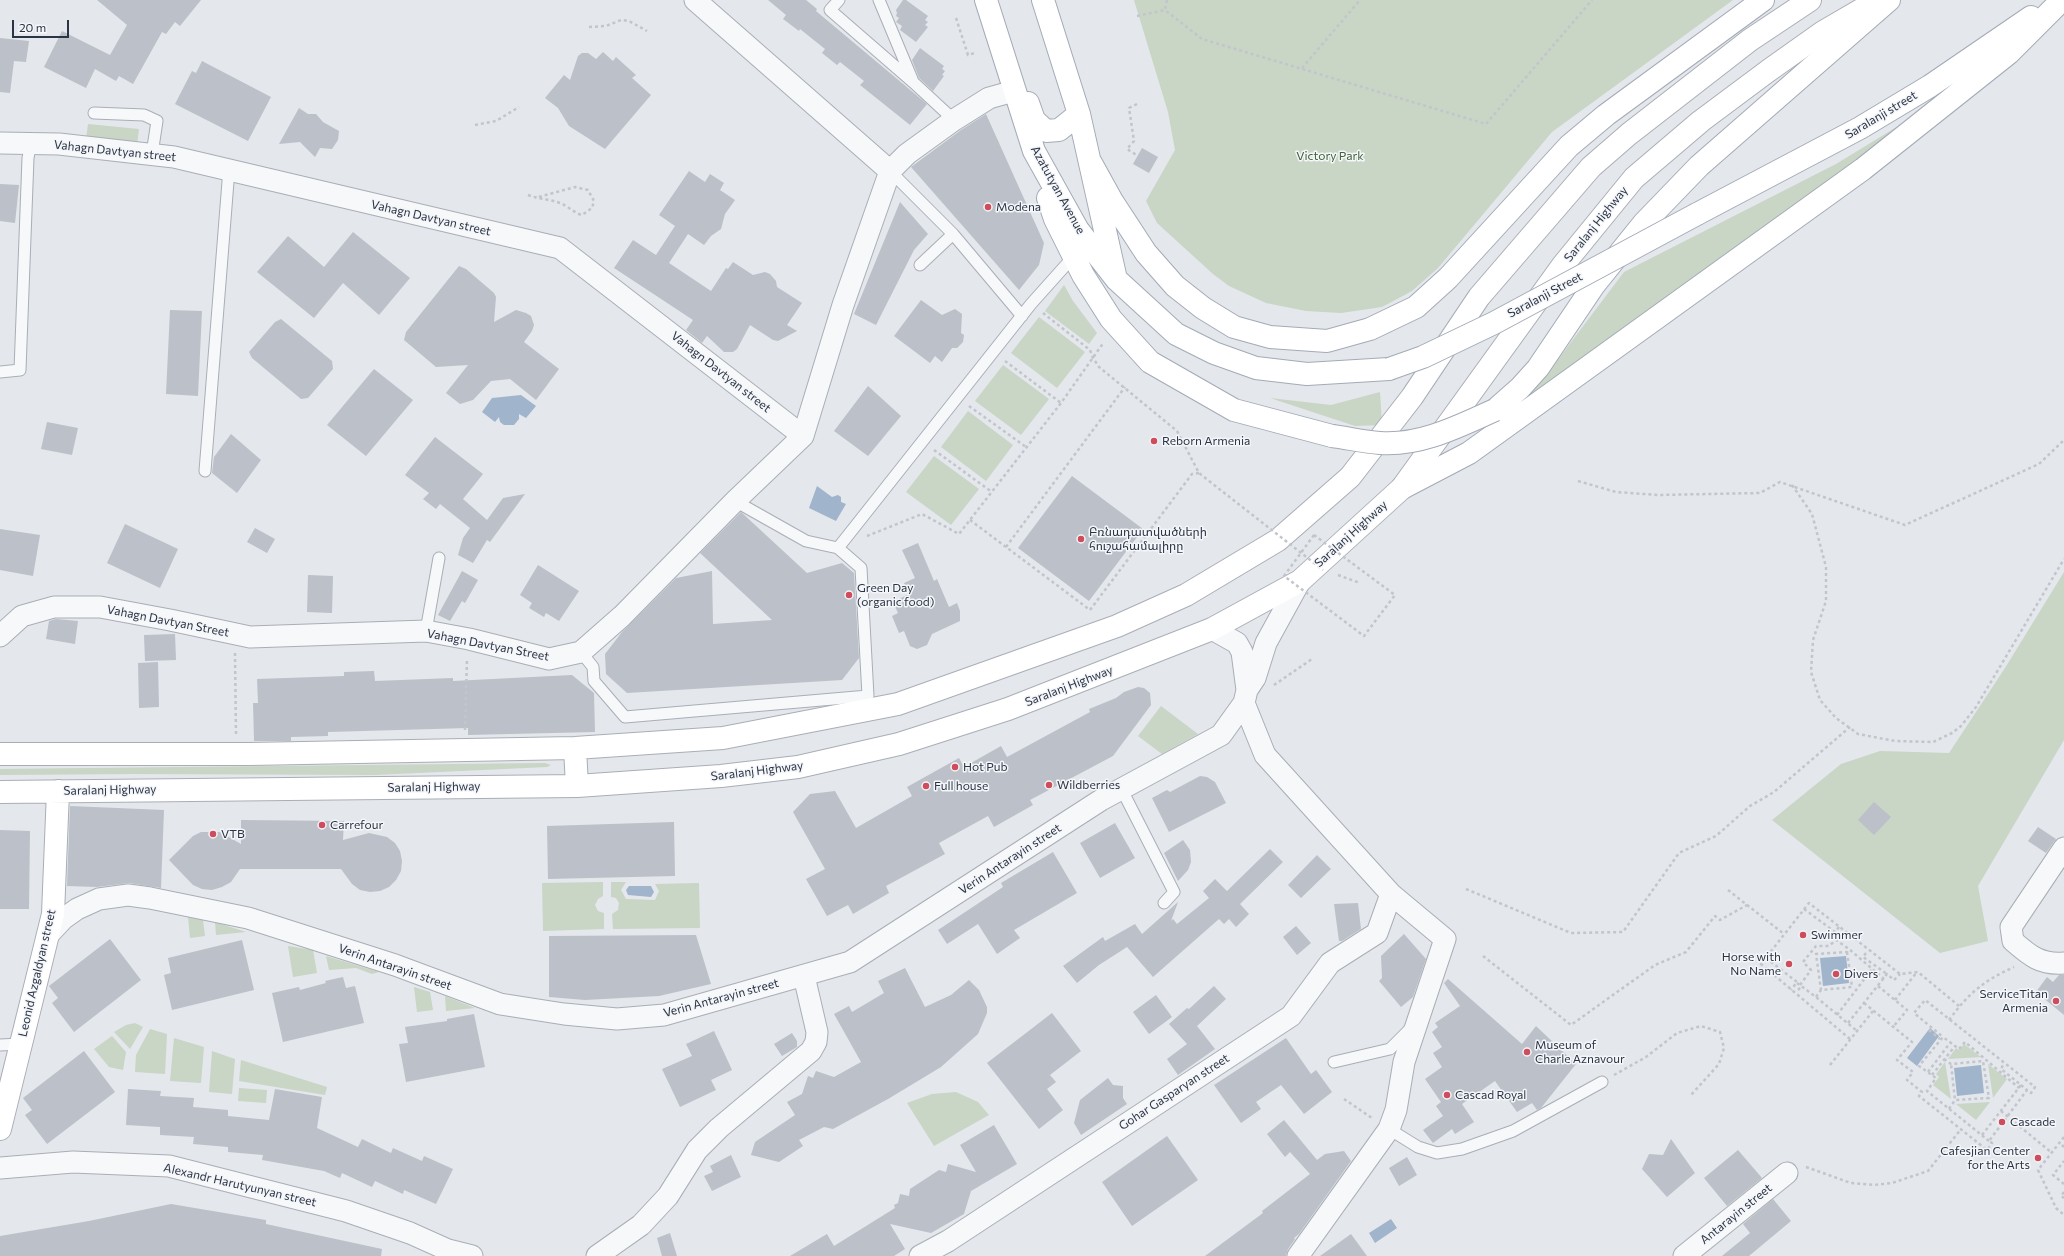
<!DOCTYPE html>
<html>
<head>
<meta charset="utf-8">
<style>
  body { margin:0 }
  #map { position:relative; width:2064px; height:1256px; overflow:hidden; background:#e4e7ec; font-family:Commissioner,sans-serif }
  canvas { display:block }
  .scale { position:absolute; left:12px; top:20px; width:57px; height:18px; box-sizing:border-box; border:2px solid #2b3444; border-top:0; padding-left:5px; font-size:12px; line-height:14px; white-space:nowrap; color:#2b3444; -webkit-text-stroke:3px #f4f6f9; paint-order:stroke }
</style>
</head>
<body>
<div id="map">
<canvas width="2064" height="1256"></canvas>
<div class="scale">20 m</div>
</div>
<script>
const g = document.querySelector('canvas').getContext('2d');
g.lineJoin = 'round';
function fillPath(path, color) { g.fillStyle = color; g.fill(path, 'evenodd'); }
function stroke(path, color, width, dash) { g.strokeStyle = color; g.lineWidth = width; g.lineCap = dash ? 'butt' : 'round'; g.setLineDash(dash || []); g.stroke(path); }
function write(font, color, halo, rows, align = 'center') {
  g.font = font + ' Commissioner,"Noto Sans Armenian",sans-serif'; g.lineWidth = 3; g.setLineDash([]); g.textBaseline = 'middle'; g.strokeStyle = halo; g.fillStyle = color; for (const [text, x, y, turn = 0] of rows) {
    g.save(); g.translate(x, y); g.rotate((+turn || 0) * Math.PI / 180); g.textAlign = isNaN(turn) ? turn : align; if (halo) g.strokeText(text, 0, 0); g.fillText(text, 0, 0); g.restore();
  }
}
fillPath(new Path2D(`
  M1134 0H1733L1552 132 1438 268 1412 291 1382 307 1341 313 1306 311 1266 303 1229 286 1213 274 1157 223 1146 201 1175 150 1168 112Z
  M1913 117 1836 176 1540 393 1527 394 1547 374 1624 272 1836 164Z
  M88 124 139 129 137 145 86 139Z
  M1064 285 1073 301 1097 333 1089 344 1045 311Z
  M1039 317 1085 352 1057 388 1011 353Z
  M1003 365 1049 399 1021 435 975 401Z
  M1380 392 1382 425 1355 426 1270 398 1331 405Z
  M968 411 1013 445 986 481 941 447Z
  M934 456 979 489 951 525 906 492Z
  M2064 572V740L1978 886 1988 941 1940 953 1772 820 1841 764 1880 751 1949 753 2005 668Z
  M1161 706 1198 734 1162 754 1138 736Z
  M545 763 551 765 547 767 375 775 134 774 0 775V769Z
  M603 882V896L598 899 595 905 598 911 604 913V929L543 931 542 883Z
  M611 882H626L621 890 626 899 655 900 659 891 655 884 699 883 700 928 613 929 612 914 618 910 619 903 616 898 611 897Z
  M188 917 203 920 205 936 190 938Z
  M215 922 246 932 216 935Z
  M288 946 313 950 317 973 293 977Z
  M326 956 379 972 372 974 356 968 329 970Z
  M414 987 430 992 433 1010 417 1012Z
  M445 996 475 1008 446 1011Z
  M135 1023 143 1027 130 1049 114 1032 126 1025Z
  M150 1029 167 1034 165 1074 135 1072 136 1055Z
  M112 1036 126 1052 123 1070 109 1067 94 1049Z
  M174 1038 204 1047 201 1083 170 1081Z
  M1964 1044 1981 1057 1948 1059 1956 1048 1959 1050Z
  M212 1051 235 1059 232 1094 209 1092Z
  M241 1060 327 1087 325 1095 239 1081Z
  M1945 1062 1951 1099 1933 1085 1939 1077 1936 1074Z
  M1988 1064 2007 1079 1993 1098Z
  M239 1088 267 1090 266 1103 238 1101Z
  M956 1092 978 1102 989 1115 934 1146 907 1103 932 1094Z
  M1990 1102 1976 1120 1956 1104Z`), '#c9d5c5');
fillPath(new Path2D(`
  M521 395 536 406 526 418 519 414V419L514 425H504L500 422 499 417 495 422 482 412 492 398Z
  M817 486 832 497 838 495 841 497V502L846 504 836 521 809 508Z
  M629 886H651L654 892 651 897 628 895 626 890Z
  M1846 956 1849 983 1823 986 1820 958Z
  M1930 1028 1939 1036 1917 1066 1907 1058Z
  M1981 1065 1984 1093 1957 1096 1954 1068Z
  M1391 1219 1397 1228 1375 1243 1369 1233Z`), '#a0b4cb');
fillPath(new Path2D(`
  M97 0H201L180 26 175 22 166 34 162 32 133 84 119 76 116 81 95 69 86 88 44 67 62 31 110 55 127 25Z
  M768 0H806L817 9 816 11 927 104 910 125 860 85 864 81 840 62 837 65 822 53 825 49 800 29 799 31 783 19 786 15Z
  M903 0H906L928 16 925 20 928 22 925 25 928 27 916 42 900 30 902 26 896 22 899 18 896 16 897 13 896 10Z
  M0 38 29 41 26 62 14 61 10 93 0 92Z
  M920 48 944 66 942 69 945 71 942 75 944 76 933 91 919 78 912 60Z
  M603 52 613 61 616 57 636 75 632 78 651 95 605 149 569 126 558 108 545 98 564 75 570 80 578 56 582 53H588L596 59Z
  M202 61 271 97 248 141 175 104 192 71 196 73Z
  M299 108 308 114H316L323 122 339 131 338 140 332 149 320 148 315 157 300 142 279 144Z
  M986 114 1044 243 1039 265 1019 290 911 167 961 130Z
  M1142 148 1158 157 1149 173 1133 164Z
  M689 171 705 182 710 174 724 183 720 190 735 200 725 214 721 229 711 236 704 245 688 234 669 263 711 291 726 268 728 269 733 262 753 275 765 272 770 274 776 281 777 287 802 303 787 325 797 331 778 341 773 340 750 325 737 349 733 352H724L707 336 702 343 686 330 693 320 614 268 633 240 656 255 675 226 659 215Z
  M0 184 19 185 15 223 0 221Z
  M900 202 928 234 914 250 876 325 854 314Z
  M353 232 410 278 379 315 343 283 314 318 257 272 288 236 324 267Z
  M459 266 466 269 494 293 496 297 494 322 516 310 526 313 531 316 534 325 532 331 524 342 559 369 536 400 510 379 491 381 473 400 460 404 446 393 468 365 436 367 404 340 406 332Z
  M921 300 942 315 955 309 962 314 961 333 964 335 963 342 957 348H952L942 362 935 356 930 363 894 336Z
  M170 310 202 311 198 396 166 394Z
  M281 319 332 361 333 369 308 398 301 399 252 358 249 352 275 322Z
  M374 369 413 400 366 456 327 425Z
  M868 386 901 416 868 456 834 431Z
  M47 422 78 428 72 455 41 449Z
  M231 434 261 460 237 493 212 473 214 457Z
  M435 437 483 474 463 499 487 520 503 498 525 494 490 542 487 540 473 563 458 555 463 538 470 528 440 504 436 509 423 499 429 493 405 475Z
  M1072 476 1143 529 1089 601 1018 548Z
  M741 512 807 573 842 563 854 573 859 658 842 680 627 693 606 674 605 654 622 632 676 578 712 571 713 624 772 620 700 553Z
  M125 524 178 549 160 588 107 563Z
  M255 528 275 539 267 553 247 542Z
  M0 529 40 535 33 576 0 570Z
  M918 543 934 581 937 579 949 607 957 603 960 611V621L932 634 927 645 917 649 910 646 904 631 899 633 892 616 898 613 893 602 909 594 904 583 915 578 902 550Z
  M538 565 579 591 559 621 546 613 544 617 529 608 532 603 520 595Z
  M462 571 478 580 465 603 462 601 450 621 438 615Z
  M308 575 333 576 332 613 307 612Z
  M56 619 78 621 75 644 46 639 49 621Z
  M175 634 176 660 145 661 144 635Z
  M158 662 159 707 139 708 138 663Z
  M374 671 375 681 453 678V681L572 675 594 693 595 732 468 735V728L328 732V736L291 737V741H254L253 703H258L257 679 344 676V672Z
  M1138 687 1144 688 1150 693 1151 705 1113 756 1030 800 1033 805 994 827 988 816 939 843 945 854 886 886 889 893 853 914 848 905 827 916 806 879 825 869 793 812 810 794 835 791 856 828 912 796 907 787 959 758 964 767 1001 746 1007 757 1090 712 1089 709 1116 698 1124 692Z
  M1200 776 1207 777 1215 782 1226 803 1169 832 1152 798 1167 790 1170 792Z
  M1874 802 1891 817 1874 835 1858 820Z
  M70 806 164 810 161 888 129 883 97 887 67 886Z
  M241 820 344 821 343 840 369 833 387 837 395 843 400 851 402 861 401 871 396 880 389 887 380 891 370 892 360 890 352 884 341 869H240L231 882 222 887 212 890 202 889 193 885 169 860 193 836 201 832H220L241 844Z
  M674 822 675 876 548 879 547 826Z
  M1115 823 1135 858 1100 878 1080 843Z
  M2038 827 2056 839 2046 853 2028 841Z
  M0 830 30 831 29 909H0Z
  M1183 840 1190 850 1191 862 1188 870 1178 881 1164 853Z
  M1270 849 1283 862 1240 904 1249 914 1236 927 1229 919 1224 924 1219 919 1153 977 1127 947 1099 965 1077 983 1063 966 1103 937 1105 941 1135 924 1142 934 1178 902 1171 921 1173 919 1177 924 1209 898 1203 891 1215 879 1227 891Z
  M1053 852 1077 893 1014 930 1020 938 997 954 978 924 947 944 938 930 1003 887 1001 883Z
  M1317 855 1331 869 1301 898 1288 885Z
  M1358 903 1361 929 1342 941H1339L1334 904Z
  M1296 926 1311 943 1297 955 1283 937Z
  M1404 934 1426 959 1413 997 1401 1007 1379 981 1382 978 1381 956Z
  M696 935 711 984 659 996 585 1000 549 997V936Z
  M110 939 141 980 74 1032 52 1003 58 998 49 986Z
  M242 940 254 990 172 1010 164 975 171 973 168 958Z
  M905 968 925 1007 951 995 969 980 979 990 987 1007V1013L978 1034 941 1067 888 1099 833 1129 824 1127 799 1140 803 1146 779 1162 751 1155 755 1142 795 1115 787 1102 802 1094 808 1076 813 1078 816 1071 834 1077 861 1062 834 1014 849 1006 852 1012 884 993 878 981Z
  M2059 975H2064V1015L2036 992 2047 977 2053 982Z
  M343 977 346 988 355 986 364 1023 283 1042 272 993 299 987 300 990 326 983 325 981Z
  M1448 979 1522 1044 1536 1026 1576 1064 1541 1108 1537 1110 1532 1103 1517 1112 1495 1081 1462 1104 1474 1122 1455 1134 1452 1129 1433 1143 1423 1130 1443 1116 1436 1106 1441 1102 1425 1079 1442 1067 1433 1053 1442 1047 1432 1032 1438 1027 1435 1023 1460 1006 1444 983Z
  M1214 986 1226 999 1197 1026 1215 1049 1178 1075 1167 1059 1187 1044 1169 1024 1187 1008 1189 1009Z
  M1156 995 1172 1017 1149 1034 1133 1012Z
  M1052 1013 1081 1051 1050 1075 1056 1082 1047 1089 1063 1110 1039 1129 987 1063Z
  M474 1014 485 1067 406 1082 399 1044 408 1043 405 1027 447 1021V1019Z
  M714 1031 732 1070 711 1080 716 1090 680 1107 662 1069 692 1056 686 1044Z
  M792 1033 797 1041V1047L782 1056 774 1044Z
  M1286 1038 1311 1074 1316 1070 1332 1092 1304 1114 1281 1085 1256 1102 1261 1109 1241 1123 1214 1085Z
  M84 1051 115 1092 47 1144 25 1115 32 1110 23 1098Z
  M1108 1078 1113 1085 1123 1086V1098L1127 1104 1081 1135 1074 1123 1080 1100Z
  M128 1089 161 1091 160 1096 194 1098 193 1107 228 1110V1116L269 1120 275 1089 322 1097 317 1128 358 1147 362 1139 391 1153 393 1148 422 1161 424 1156 453 1169 436 1204 404 1190 403 1194 375 1181 372 1187 342 1173 340 1178 324 1171 262 1160 263 1155 228 1152V1147L193 1144 194 1137 160 1135V1127L126 1125Z
  M1284 1120 1317 1160 1325 1154 1344 1151 1351 1161 1299 1234 1294 1238 1295 1239 1288 1249 1286 1256H1205L1263 1213 1262 1211 1310 1174 1290 1152 1285 1157 1267 1134Z
  M994 1125 1017 1164 971 1191 964 1214 931 1233 890 1224 905 1249 894 1256H790L827 1234 834 1246 895 1208 894 1205 898 1203 900 1194 909 1196 910 1189 939 1170 946 1172 948 1164 976 1172 960 1145Z
  M1167 1136 1198 1180 1132 1226 1102 1182Z
  M1671 1139 1695 1173 1667 1197 1642 1169 1649 1154 1663 1155Z
  M1738 1150 1762 1178 1727 1206 1704 1178Z
  M731 1155 741 1177 712 1191 704 1176 713 1172 710 1166Z
  M1407 1157 1417 1175 1399 1186 1389 1168Z
  M1773 1199 1791 1221 1749 1256H1722L1750 1233 1743 1224Z
  M171 1204 266 1220V1224L382 1249 381 1256H0V1236L89 1221Z
  M670 1233 677 1256H662L657 1238Z
  M1351 1234 1367 1256H1320Z`), '#bbc0c9');
const lane = new Path2D(`
  M839 0 830 10 913 82 954 120
  M879 0 912 79
  M94 113 144 115 157 121 152 154
  M890 171 953 234 1022 316
  M920 265 953 234
  M0 372 20 370 28 158 31 143
  M205 471 229 169
  M735 501 806 541 838 548 1031 304 1073 257
  M426 631 439 558
  M581 652 593 667 594 681 625 717 868 696 861 568 838 548
  M1122 790 1174 892 1164 903
  M0 1045 20 1044
  M1334 1062 1390 1049 1410 1029
  M1389 1129 1418 1147 1437 1153 1462 1149 1513 1131 1602 1082`);
const street = new Path2D(`
  M695 0 890 171
  M0 143 59 144 174 157 560 248 803 436
  M1212 629 1237 643 1242 652 1247 690 1244 703 1265 755 1391 894 1445 939 1404 1062 1396 1110 1389 1129 1298 1256
  M0 636 22 616 54 607H100L170 620 250 637 426 631 469 639 549 659 581 652 622 616 735 501 803 436 843 305 890 171 907 154 954 120 989 98 1014 91
  M1247 690 1255 678 1266 643 1300 581
  M2064 848 2011 927 2013 941C2030 956 2041 965 2064 963
  M49 934 63 919 77 909 99 899 128 895 150 898 248 918 395 965 500 1004 564 1014 617 1019 664 1015 850 962 1101 800 1221 735 1244 703
  M0 1168 73 1162 169 1166 346 1211 410 1233 448 1250 472 1256
  M597 1256 641 1225 668 1196 697 1150 719 1128 811 1051 816 1042 817 1032 804 976
  M920 1256 948 1241 1291 1016 1330 963 1377 933 1391 894
  M1684 1256 1787 1173`);
const secondary = new Path2D(`
  M575 748 577 786
  M0 754H249L575 748 723 738 898 704 1117 626 1186 595 1278 540 1350 477 1412 397 1479 297 1591 167 1629 134 1750 40 1810 0
  M0 792 577 786 721 776 798 767 899 744 1008 709 1212 629 1300 581 1402 488 1563 265 1634 178 1701 121 1768 71 1823 32 1878 0
  M0 1129 53 914 58 791`);
const primary = new Path2D(`
  M986 0 1034 151 1078 230 1117 280 1176 334 1214 353 1256 368 1307 374 1389 369
  M1043 0 1079 114 1115 275
  M1028 103 1034 120 1046 131 1059 130 1079 114
  M1091 163 1112 201 1146 253 1175 286 1203 308 1234 327 1270 337 1327 341 1370 329 1416 307 1448 278 1569 146 1606 115 1763 0
  M1048 198 1055 219 1083 275 1111 319 1150 362 1234 410 1332 436
  M1697 214 1860 128 1930 86 2031 17
  M1495 410 1520 388 1538 368 1594 285 1644 223 1699 166 1889 0
  M1402 488 1469 453 1863 169 2009 53 2062 0`);
stroke(lane, '#a9aeb6', 13);
stroke(street, '#a9aeb6', 23);
stroke(secondary, '#a9aeb6', 24);
stroke(primary, '#a3abb7', 24);
stroke(new Path2D(`
  M1167 0 1165 10 1202 39 1486 124 1592 0
  M1137 16 1165 10
  M956 18 968 55 975 53
  M589 27 606 26 621 20 629 21 647 31
  M1302 68 1360 0
  M1137 104 1129 108 1134 141 1127 149 1138 156
  M475 125 496 121 519 107
  M528 195C538 199 549 199 560 203 568 206 574 213 582 215L592 208 594 201 588 190 575 187 535 198
  M1043 313 1090 350 1093 358 1099 367 1177 431 1199 473 1209 481
  M1005 361 1061 403
  M969 406 1026 447
  M934 450 992 492
  M1578 481 1616 492 1658 495 1760 493 1780 482 1905 525 2039 464 2064 440
  M1792 485 1812 514 1826 567V601L1813 640 1811 672 1820 700 1836 718 1858 734 1895 741 1933 742 1952 733 1961 726 1976 707 2064 559
  M970 520 1090 610 1192 474 1199 473
  M867 536 922 514 959 534 1061 403 1104 342
  M1006 547 1125 387
  M1338 575 1360 583
  M235 653 236 734
  M1274 685 1312 659
  M465 730 467 659
  M1466 889 1571 933 1623 932 1679 853 1716 836 1750 806 1774 792 1850 727
  M1728 890 1784 934
  M1804 909 1835 932 1839 927
  M1847 952 1852 987 1821 990 1816 954 1847 952 1849 949
  M1866 953 1863 957 1887 974
  M1483 956 1571 1025 1655 965 1686 952 1715 916 1720 920 1747 905
  M1766 958 1797 982 1791 990
  M1797 983 1816 997 1857 1031
  M1800 985 1811 970 1803 962 1816 946H1829L1836 940 1849 949 1884 979
  M1878 986 1907 1010 1893 1027
  M1798 990 1802 986
  M1816 997 1821 990
  M1895 1000 1917 972
  M1864 1003 1912 1042 1897 1060 1913 1072 1907 1080 1922 1092 1919 1096 1987 1150 1992 1143 1989 1141 2027 1090 2031 1093 2035 1087 1925 1000 1914 1013 1943 1037
  M1837 1015 1872 969
  M1949 1020C1969 993 1983 981 2014 967
  M1848 1023 1887 974 1894 980 1900 974
  M1929 1030 1940 1039
  M1850 1039 1761 964 1809 903 1900 974 1918 972 1959 1006
  M1944 1059 1951 1064 1983 1061 1989 1098 1955 1100 1951 1064
  M1830 1065 1873 1011
  M1928 1072 1950 1043
  M1614 1075 1646 1057 1677 1033 1701 1026 1720 1032 1724 1048 1719 1064 1691 1095
  M1932 1075 1955 1046
  M2021 1085 2027 1090
  M1344 1099 1372 1118
  M1949 1109 1955 1100
  M2001 1111 2052 1153
  M1982 1135 2021 1085 2001 1069 2003 1065
  M2064 1137 2038 1170 2056 1208 2064 1215
  M1989 1141 1927 1091 1936 1078 1919 1066 1943 1037 1959 1049 1965 1042 2019 1088
  M2062 1145 2064 1147
  M1806 1167 1851 1183 1874 1185 1892 1183 1928 1171 1961 1129
  M2064 1184 2053 1175 2064 1161
  M2064 1192 2061 1196 2064 1198`), '#c2c5cb', 2.5, [3, 3]);
stroke(lane, '#f7f8fa', 11);
stroke(street, '#f7f8fa', 21);
stroke(secondary, '#fff', 22);
stroke(primary, '#fff', 22);
const primaryBridge = new Path2D(`
  M1389 369 1423 357 1494 323 1697 214
  M1332 436C1348 438 1364 442 1380 443 1421 446 1459 426 1495 410`);
stroke(primaryBridge, '#a3abb7', 24, []);
stroke(new Path2D(`
  M1209 481 1323 570
  M1314 535 1395 595 1364 636 1284 576Z`), '#c2c5cb', 2.5, [3, 3]);
stroke(primaryBridge, '#fff', 22);
for (const [x, y, r, color] of [
  [988,207,4,"#ce4c5c"],
  [1154,441,4,"#ce4c5c"],
  [1081,539,4,"#ce4c5c"],
  [849,595,4,"#ce4c5c"],
  [955,767,4,"#ce4c5c"],
  [1049,785,4,"#ce4c5c"],
  [926,786,4,"#ce4c5c"],
  [322,825,4,"#ce4c5c"],
  [213,834,4,"#ce4c5c"],
  [1803,935,4,"#ce4c5c"],
  [1789,964,4,"#ce4c5c"],
  [1836,974,4,"#ce4c5c"],
  [2056,1001,4,"#ce4c5c"],
  [1527,1052,4,"#ce4c5c"],
  [1447,1095,4,"#ce4c5c"],
  [2002,1122,4,"#ce4c5c"],
  [2038,1158,4,"#ce4c5c"]
]) { const dot = new Path2D(); dot.arc(x, y, r, 0, 2 * Math.PI); g.fillStyle = color; g.fill(dot); stroke(dot, '#f4f6f9', 1.5); }
write('12px', '#2b3444', '#f4f6f9', [
  ["Saralanji street",1881,115,-31],
  ["Vahagn Davtyan street",115,151,6],
  ["Azatutyan Avenue",1058,190,61],
  ["Vahagn Davtyan street",431,218,13],
  ["Saralanj Highway",1596,224,-51],
  ["Saralanji Street",1545,295,-28],
  ["Vahagn Davtyan street",721,372,38],
  ["Saralanj Highway",1351,534,-42],
  ["Vahagn Davtyan Street",168,621,11],
  ["Vahagn Davtyan Street",488,645,11],
  ["Saralanj Highway",1069,686,-21],
  ["Saralanj Highway",757,771,-7],
  ["Saralanj Highway",434,787,-1],
  ["Saralanj Highway",110,790,-1],
  ["Verin Antarayin street",1010,859,-33],
  ["Verin Antarayin street",395,967,19],
  ["Leonid Azgaldyan street",37,973,-77],
  ["Verin Antarayin street",721,998,-15],
  ["Gohar Gasparyan street",1174,1092,-33],
  ["Alexandr Harutyunyan street",240,1185,13],
  ["Antarayin street",1736,1214,-39]
]);
write('12px', '#3f6039', '#f4f6f9', [
  ["Victory Park",1330,156]
]);
write('12px', '#2b3444', '#f4f6f9', [
  ["Modena",996,207],
  ["Reborn Armenia",1162,441],
  ["Բռնադատվածների",1089,532],
  ["հուշահամալիրը",1089,546],
  ["Green Day",857,588],
  ["(organic food)",857,602],
  ["Hot Pub",963,767],
  ["Wildberries",1057,785],
  ["Full house",934,786],
  ["Carrefour",330,825],
  ["VTB",221,834],
  ["Swimmer",1811,935],
  ["Horse with",1781,957,"right"],
  ["No Name",1781,971,"right"],
  ["Divers",1844,974],
  ["ServiceTitan",2048,994,"right"],
  ["Armenia",2048,1008,"right"],
  ["Museum of",1535,1045],
  ["Charle Aznavour",1535,1059],
  ["Cascad Royal",1455,1095],
  ["Cascade",2010,1122],
  ["Cafesjian Center",2030,1151,"right"],
  ["for the Arts",2030,1165,"right"]
], 'left');
</script>
</body>
</html>
